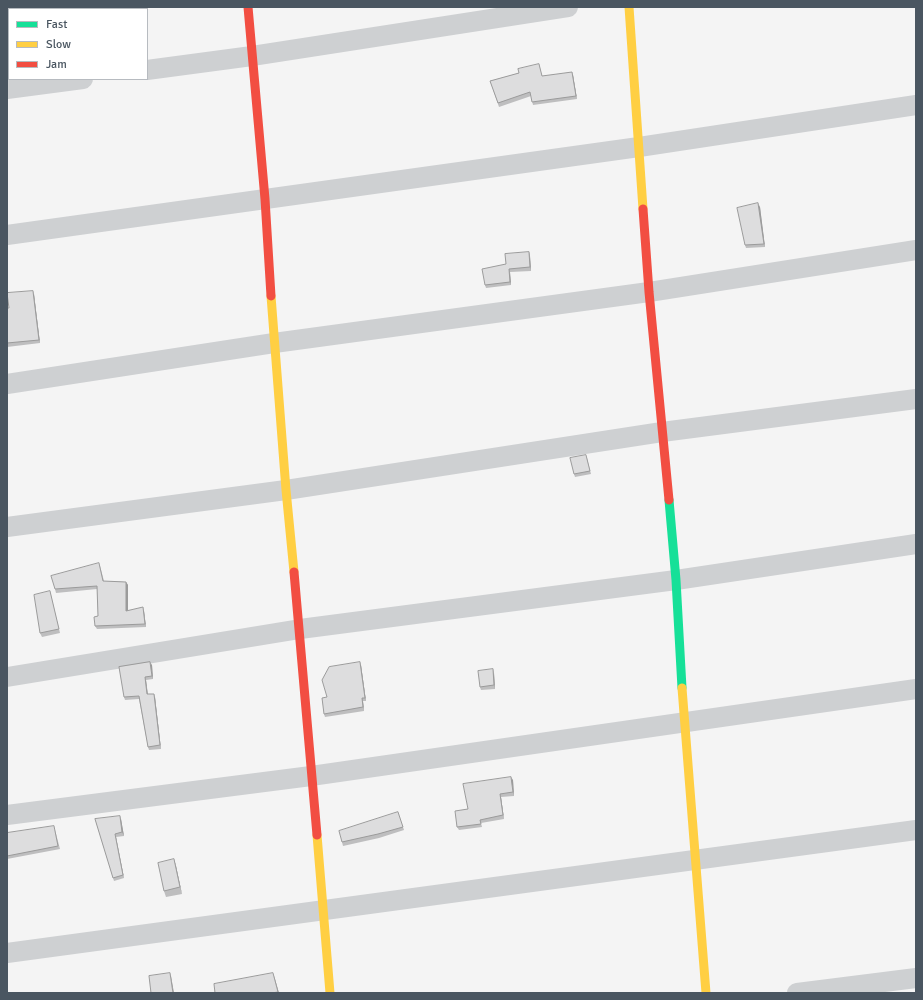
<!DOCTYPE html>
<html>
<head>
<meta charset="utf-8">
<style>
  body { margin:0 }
  #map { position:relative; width:923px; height:1000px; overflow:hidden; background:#f4f4f4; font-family:Signika,sans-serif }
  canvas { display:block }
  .frame { position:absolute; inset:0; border:8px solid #4a5661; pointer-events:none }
  .legend { position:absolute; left:8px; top:8px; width:140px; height:72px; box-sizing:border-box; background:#fff; border:1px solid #b7bbc0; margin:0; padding:5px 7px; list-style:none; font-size:12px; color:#4a5661 }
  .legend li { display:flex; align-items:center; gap:8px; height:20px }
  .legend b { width:20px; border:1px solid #b7bbc0 }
</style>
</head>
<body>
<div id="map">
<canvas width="923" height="1000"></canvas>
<div class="frame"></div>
<ul class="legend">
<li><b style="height:5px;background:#16e098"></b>Fast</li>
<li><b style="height:5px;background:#ffcf43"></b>Slow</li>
<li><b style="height:5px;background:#f24e42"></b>Jam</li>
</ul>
</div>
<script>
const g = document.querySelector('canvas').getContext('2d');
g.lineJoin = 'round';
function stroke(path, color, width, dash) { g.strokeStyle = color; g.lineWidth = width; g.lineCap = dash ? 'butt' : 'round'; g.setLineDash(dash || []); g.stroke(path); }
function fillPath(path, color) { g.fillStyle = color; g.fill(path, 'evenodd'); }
stroke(new Path2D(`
  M147 70 252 56 568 7
  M7 89 83 79
  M7 235 639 147 916 105
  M7 384 274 343 649 292 916 250
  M7 527 286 490 662 432 916 399
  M7 677 300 629 676 580 916 544
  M7 815 311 776 916 689
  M7 953 916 830
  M797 993 916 978`), '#ced0d2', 20);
stroke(new Path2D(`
  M669 500 676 580 682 688`), '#16e098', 9);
stroke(new Path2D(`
  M629 7 643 209
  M271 296 286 490 294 572
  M682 688 706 993
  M317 835 330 993`), '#ffcf43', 9);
stroke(new Path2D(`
  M248 7 265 199 271 296
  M643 209 649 292 669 500
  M294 572 317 835`), '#f24e42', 9);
fillPath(new Path2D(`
  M539 64 542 76 573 75 577 99 533 105 531 96 499 107 490 81 519 73Z
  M760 207 765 247 746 248 745 245Z
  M529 252 530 256 531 271 510 272 511 285 486 288 485 285 506 264Z
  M34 294 40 343 7 347V308H9Z
  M587 458 591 474 575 477 574 474Z
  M100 566 104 581 126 582 128 585V610L144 611 146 627 97 629 95 626 98 616 97 589 56 593 55 589Z
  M50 591 60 633 42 637 40 633Z
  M152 665 153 679 146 680 148 694 155 697 161 749 149 750 148 747 139 699 125 700 124 697Z
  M361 665 366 701H363L364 711 325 717 324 714Z
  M494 673 495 689 481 690 480 687Z
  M513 780 514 796 501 797 504 819 481 823 482 827 459 830 457 827 468 809Z
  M398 812 404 830 379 838 343 846 342 842Z
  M95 819H121L124 836 116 837 124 878 114 881Z
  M55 830 60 849 7 859V833Z
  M174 859 176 866 182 894 166 897 164 891Z`), '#bebebf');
fillPath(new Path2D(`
  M572 72 573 75 577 99 576 96Z
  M758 203 760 207 765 247 764 244Z
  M529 252 530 256 531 271 530 267Z
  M509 269 510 272 511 285 510 282Z
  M33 291 34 294 40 343 39 340Z
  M126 582 128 585V614L126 611Z
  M143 607 144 611 146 627 145 624Z
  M150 662 152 665 153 679 152 676Z
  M360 662 361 665 366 701 365 698Z
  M493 669 494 673 495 689 494 685Z
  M145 677 146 680 148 697 147 694Z
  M154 694 155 697 161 749 160 745Z
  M362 698 363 701 364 711 363 707Z
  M511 777 513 780 514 796 513 792Z
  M500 794 501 797 504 819 503 815Z
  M120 816 121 819 124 836 122 832Z
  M115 834 116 837 124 878 123 875Z
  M174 859 176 866 182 894 180 887Z
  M170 973 171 976 174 993H173Z
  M273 973 275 979 279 993H278Z`), '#9b9b9b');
const building = new Path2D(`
  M539 64 542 76 572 72 576 96 532 102 530 92 498 103 490 81 519 73 518 69Z
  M758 203 764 244 745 245 737 208Z
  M529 252 530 267 509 269 510 282 485 285 482 269 506 264 505 254Z
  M33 291 39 340 7 343V308H9L7 293Z
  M586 455 590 471 574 474 570 458Z
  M99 563 103 581 126 582V611L143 607 145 624 95 626 94 617 98 616 97 586 55 589 51 576Z
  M50 591 59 629 40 633 34 595Z
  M150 662 152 676 145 677 147 694H154L160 745 148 747 139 696 124 697 119 667Z
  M360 662 365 698H362L363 707 324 714 322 698 327 697 322 680 329 667Z
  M493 669 494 685 480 687 478 671Z
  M511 777 513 792 500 794 503 815 480 820 481 824 457 827 455 811 468 809 463 784Z
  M398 812 403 827 378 834 342 842 339 831Z
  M120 816 122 832 115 834 123 875 113 878 95 819Z
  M54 826 58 846 7 856V833Z
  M174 859 180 887 164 891 158 863Z
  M170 973 173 993H151L149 976Z
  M273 973 278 992 272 993H215L214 984Z`);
fillPath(building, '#ddddde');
stroke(building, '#9b9b9b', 1);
</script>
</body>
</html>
